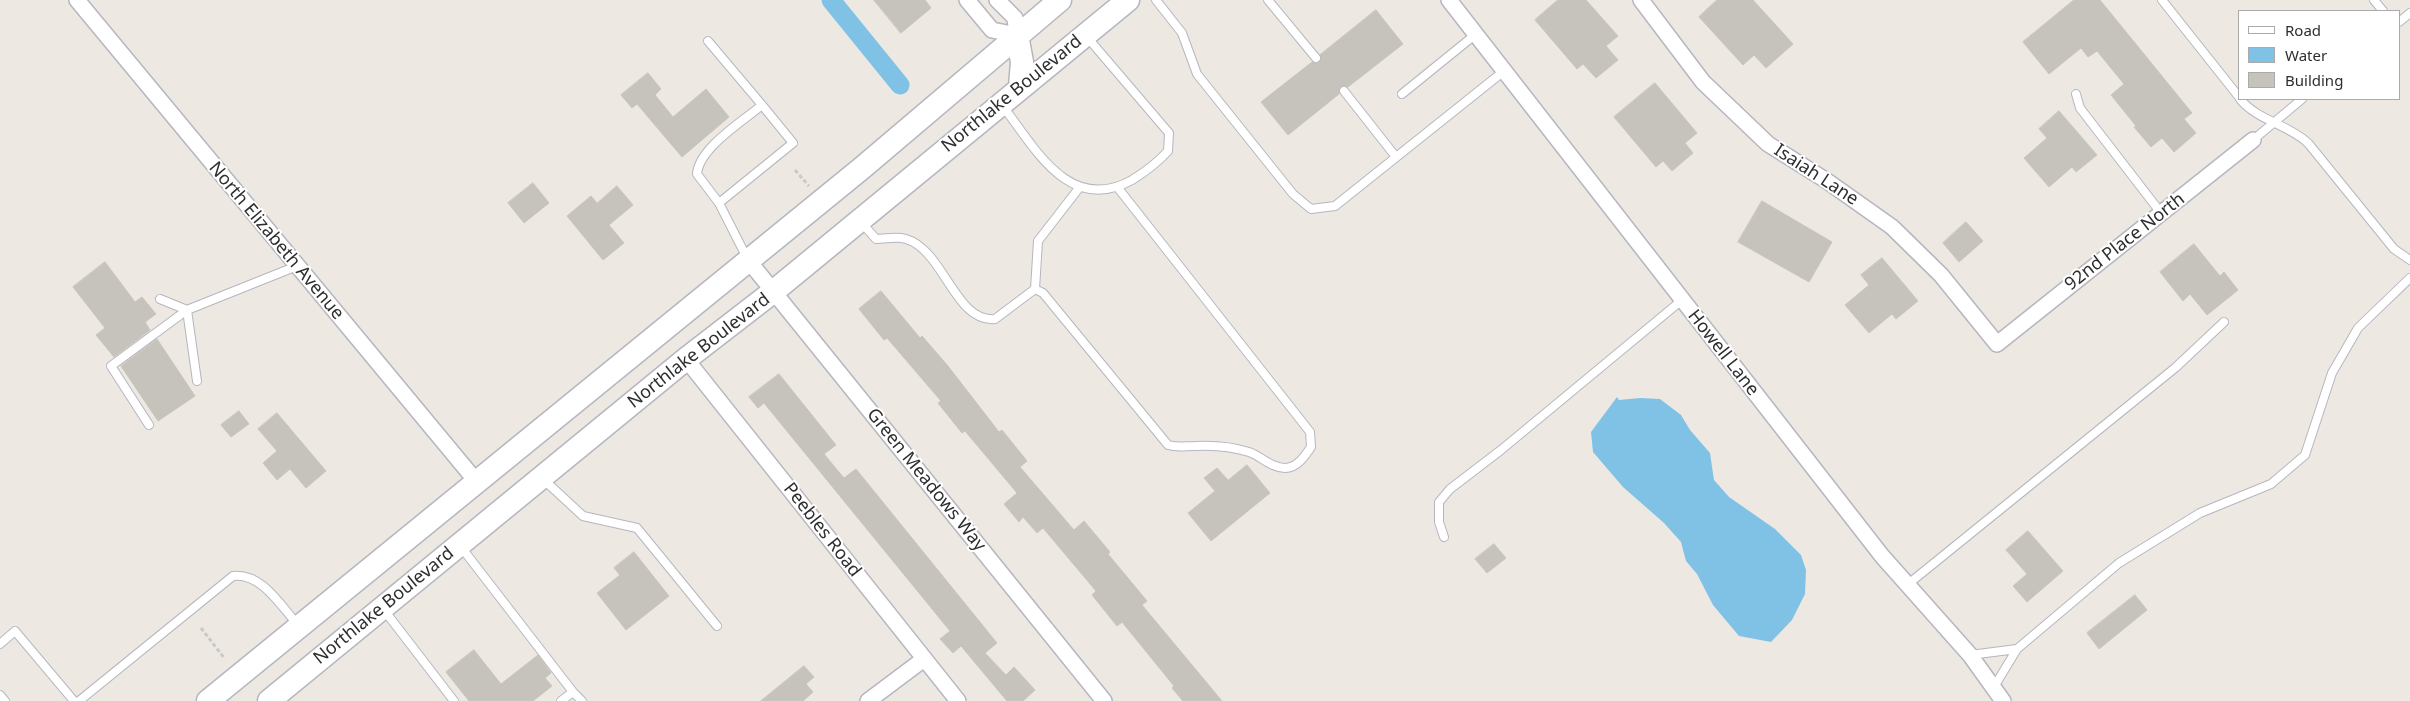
<!DOCTYPE html>
<html>
<head>
<meta charset="utf-8">
<style>
  body { margin:0 }
  #map { position:relative; width:2410px; height:701px; overflow:hidden; background:#ede9e2; font-family:"Noto Sans",sans-serif }
  canvas { display:block }
  .legend { position:absolute; left:2238px; top:10px; width:162px; height:90px; box-sizing:border-box; background:#fff; border:1px solid #ababab; margin:0; padding:6px 9px; list-style:none; font-size:15px; color:#2e2e2e }
  .legend li { display:flex; align-items:center; gap:10px; height:25px }
  .legend b { width:25px; border:1px solid #ababab }
</style>
</head>
<body>
<div id="map">
<canvas width="2410" height="701"></canvas>
<ul class="legend">
<li><b style="height:6px;background:#fff"></b>Road</li>
<li><b style="height:14px;background:#7fc2e5"></b>Water</li>
<li><b style="height:14px;background:#c6c3bd"></b>Building</li>
</ul>
</div>
<script>
const g = document.querySelector('canvas').getContext('2d');
g.lineJoin = 'round';
function fillPath(path, color) { g.fillStyle = color; g.fill(path, 'evenodd'); }
function stroke(path, color, width, dash) { g.strokeStyle = color; g.lineWidth = width; g.lineCap = dash ? 'butt' : 'round'; g.setLineDash(dash || []); g.stroke(path); }
function write(font, color, halo, rows, align = 'center') {
  g.font = font + ' "Noto Sans",sans-serif'; g.lineWidth = 4; g.setLineDash([]); g.textBaseline = 'middle'; g.strokeStyle = halo; g.fillStyle = color; for (const [text, x, y, turn = 0] of rows) {
    g.save(); g.translate(x, y); g.rotate((+turn || 0) * Math.PI / 180); g.textAlign = isNaN(turn) ? turn : align; if (halo) g.strokeText(text, 0, 0); g.fillText(text, 0, 0); g.restore();
  }
}
fillPath(new Path2D(`
  M1617 397 1619 400 1640 398 1660 399 1681 415 1690 430 1710 453 1714 480 1729 497 1775 529 1801 555 1806 570 1805 594 1792 620 1771 642 1739 636 1713 605 1697 574 1686 561 1681 542 1664 523 1623 487 1593 452 1591 432Z`), '#7fc2e5');
stroke(new Path2D(`
  M831 0 900 85`), '#7fc2e5', 19);
const building = new Path2D(`
  M874 0H925L931 8 901 33Z
  M1558 0H1586L1618 36 1606 46 1618 60 1596 78 1583 64 1577 69 1535 20Z
  M1717 0H1753L1793 44 1766 68 1754 55 1743 65 1699 17Z
  M2074 0H2100L2192 113 2184 119 2196 133 2174 152 2162 138 2151 147 2134 127 2136 126 2111 95 2124 84 2097 51 2088 57 2081 48 2049 74 2023 42Z
  M1376 10 1403 44 1348 87H1340L1339 94 1288 135 1261 102 1312 62 1319 63 1320 55Z
  M648 73 661 89 655 95 673 117 706 89 729 117 682 157 637 104 632 108 621 95Z
  M1655 83 1697 133 1685 143 1693 153 1672 171 1663 161 1656 167 1614 117Z
  M2059 111 2097 155 2076 172 2072 167 2049 187 2024 158 2047 138 2039 129Z
  M533 183 549 203 524 223 508 203Z
  M617 186 633 205 609 225 624 243 603 260 567 216 591 196 597 203Z
  M1762 201 1832 242 1809 282 1738 242Z
  M1966 222 1983 241 1959 262 1943 243Z
  M2194 244 2220 276 2224 272 2238 290 2207 315 2190 294 2183 301 2160 272Z
  M1882 258 1918 301 1896 319 1892 314 1869 333 1845 305 1869 285 1861 275Z
  M105 262 135 302 142 297 156 314 145 322 150 330 114 357 96 335 105 328 73 287Z
  M881 291 920 338 922 336 948 366 999 432 1002 430 1027 461 1020 467 1074 530 1084 521 1110 552 1108 554 1147 601 1142 605 1222 701H1183L1172 688 1174 686 1122 622 1117 626 1092 595 1096 591 1043 528 1037 533 1023 517 1019 522 1004 504 1017 493 965 431 962 433 938 403 941 401 887 338 884 340 859 309Z
  M157 339 195 396 158 421 121 366Z
  M779 374 836 445 824 454 844 478 856 469 997 643 985 653 1006 675 1014 667 1035 690 1023 701H1007L961 646 953 653 940 639 950 631 764 403 758 408 749 397Z
  M239 411 249 424 231 437 221 425Z
  M277 413 326 471 306 488 290 469 277 480 263 463 277 451 258 429Z
  M1247 465 1270 493 1211 541 1188 513 1215 491 1204 478 1217 468 1228 480Z
  M2028 531 2063 571 2027 602 2013 586 2027 574 2006 550Z
  M1494 544 1506 558 1487 573 1475 559Z
  M634 552 669 596 626 630 597 593 620 575 614 568Z
  M2135 595 2147 610 2099 649 2087 633Z
  M474 650 501 684 538 655 551 673 545 678 552 686 533 701H469L446 672Z
  M804 666 814 677 806 684 813 692 803 701H761Z`);
fillPath(building, '#c6c3bd');
stroke(building, '#c9c5bb', 1);
const lane = new Path2D(`
  M1156 0 1182 33 1197 74 1293 194 1311 209 1335 206 1504 71
  M1268 0 1316 58
  M2162 0 2239 97
  M2374 0 2383 11
  M2399 22 2410 13
  M708 41 762 105C742 122 699 148 697 174L719 203 747 258
  M1344 91 1396 157
  M1402 94 1476 34
  M2076 94 2080 108 2161 213
  M2240 99C2258 121 2288 124 2308 143L2394 249 2410 260
  M1002 105C1035 148 1069 215 1132 180 1145 172 1158 162 1168 151L1169 133 1087 37
  M2253 140 2302 99
  M719 203 793 143 762 105
  M861 222 876 239C886 239 896 236 906 239 944 250 955 323 995 319L1035 289 1043 293 1168 445C1178 448 1184 446 1195 446 1212 445 1233 447 1249 452 1261 456 1271 468 1285 468 1297 468 1305 456 1311 447L1310 432 1118 188
  M1035 289 1038 241 1079 188
  M160 299 187 310 297 266
  M149 425 111 366 187 310 197 381
  M543 479 583 516 637 528 717 626
  M1444 537 1439 522V502L1450 489 1501 450 1682 300
  M461 547 573 692 561 701
  M1907 585 2175 368 2224 322
  M384 610 454 701
  M0 644 15 631 74 701
  M1970 655 2017 649
  M1994 687 2017 649 2119 563 2200 513 2271 484 2305 455 2332 373 2358 328 2410 278
  M573 692 582 701
  M0 695 5 701
  M79 701 233 576C262 573 280 605 298 625`);
const street = new Path2D(`
  M77 0 476 481
  M967 0 992 30 1017 35 1015 18 997 0
  M1449 0 1882 556 1970 655 2003 701
  M1641 0 1703 82 1768 144 1827 181 1892 227 1941 275 1997 344 2253 140
  M748 260 1104 701
  M686 359 958 701
  M868 701 924 659`);
const secondary = new Path2D(`
  M1017 35 1022 62 1020 87
  M208 701 862 168 1060 0
  M269 701 686 359 774 291 1128 0`);
stroke(lane, '#b5b6c0', 10);
stroke(street, '#b5b6c0', 18);
stroke(secondary, '#b5b6c0', 25);
stroke(new Path2D(`
  M795 170 809 186
  M201 628 225 659`), '#c9c9c9', 3, [4, 2.5]);
stroke(lane, '#fff', 8);
stroke(street, '#fff', 15);
stroke(secondary, '#fff', 22);
write('18px', '#2e2e2e', '#fff', [
  ["Northlake Boulevard",1012,94,-39],
  ["Isaiah Lane",1816,175,33],
  ["North Elizabeth Avenue",276,241,50],
  ["92nd Place North",2125,242,-38],
  ["Northlake Boulevard",699,351,-38],
  ["Howell Lane",1723,353,52],
  ["Green Meadows Way",926,480,51],
  ["Peebles Road",822,530,52],
  ["Northlake Boulevard",384,606,-39]
]);
</script>
</body>
</html>
